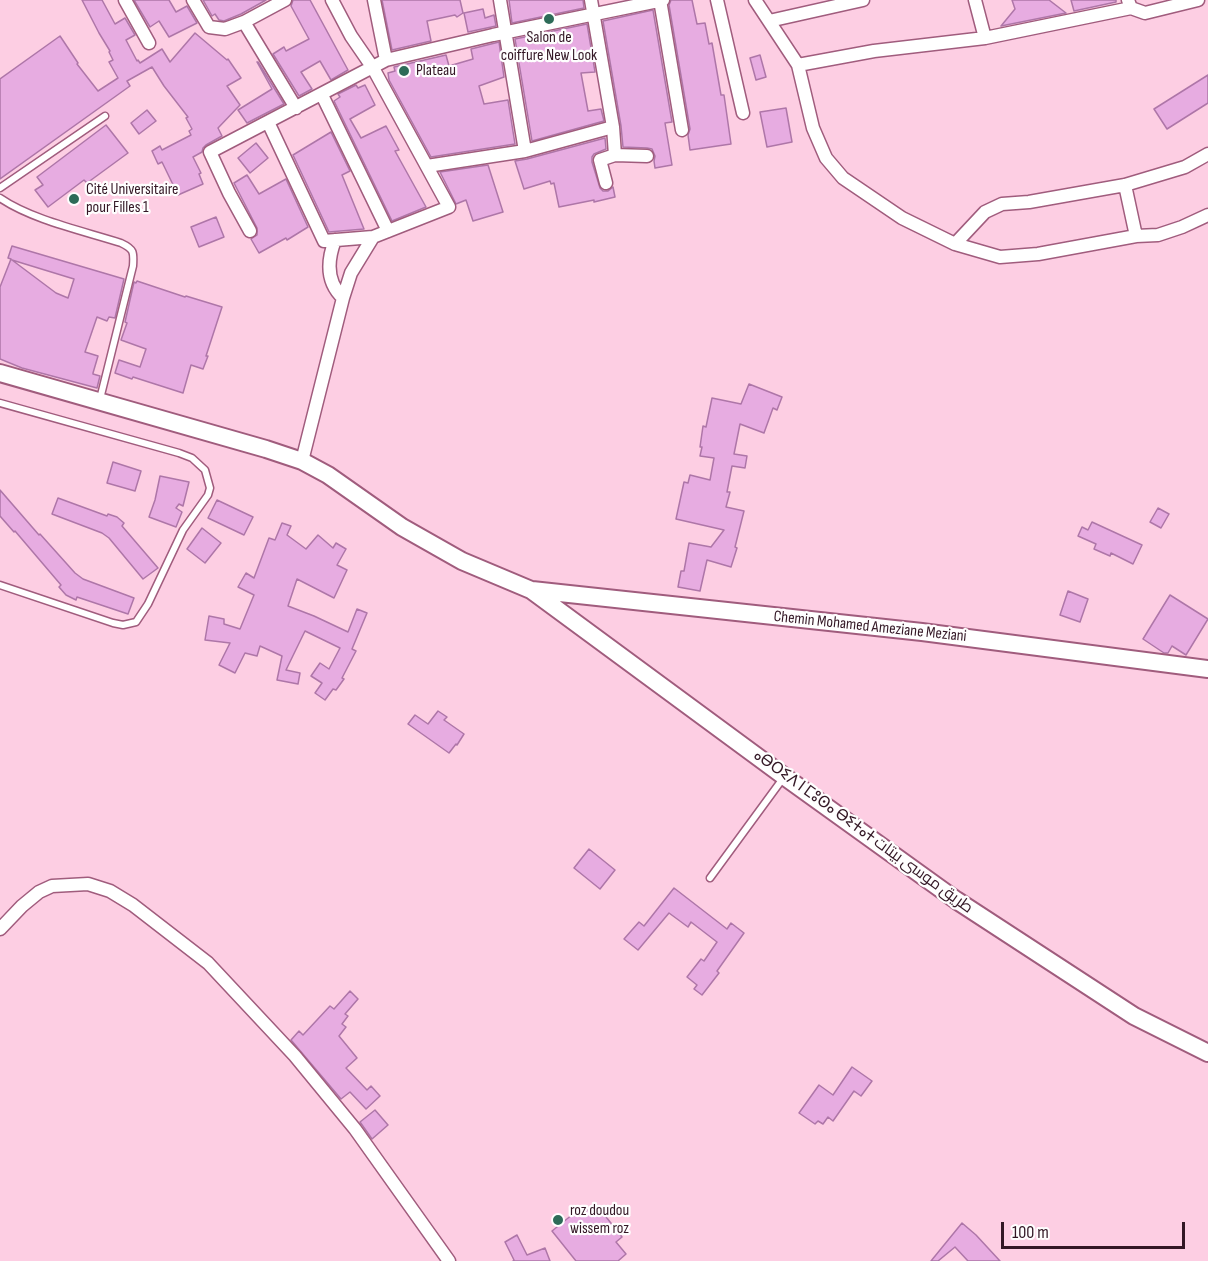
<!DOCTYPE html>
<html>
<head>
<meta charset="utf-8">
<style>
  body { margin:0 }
  #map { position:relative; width:1208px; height:1261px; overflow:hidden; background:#fdcee3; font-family:"Sofia Sans Condensed",sans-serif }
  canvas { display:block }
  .scale { position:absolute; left:1001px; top:1222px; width:184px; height:27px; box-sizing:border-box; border:3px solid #331725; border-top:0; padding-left:8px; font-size:18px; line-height:21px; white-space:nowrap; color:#331725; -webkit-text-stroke:4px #fefefe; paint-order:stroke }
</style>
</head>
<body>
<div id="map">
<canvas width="1208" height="1261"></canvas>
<div class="scale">100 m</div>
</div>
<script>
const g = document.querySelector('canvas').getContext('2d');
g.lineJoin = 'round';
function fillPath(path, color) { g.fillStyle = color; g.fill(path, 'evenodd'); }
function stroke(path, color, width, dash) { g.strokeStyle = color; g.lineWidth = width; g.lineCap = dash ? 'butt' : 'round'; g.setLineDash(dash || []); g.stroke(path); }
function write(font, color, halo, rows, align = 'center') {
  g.font = font + ' "Sofia Sans Condensed",Cairo,"Noto Sans Tifinagh",sans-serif'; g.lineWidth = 4.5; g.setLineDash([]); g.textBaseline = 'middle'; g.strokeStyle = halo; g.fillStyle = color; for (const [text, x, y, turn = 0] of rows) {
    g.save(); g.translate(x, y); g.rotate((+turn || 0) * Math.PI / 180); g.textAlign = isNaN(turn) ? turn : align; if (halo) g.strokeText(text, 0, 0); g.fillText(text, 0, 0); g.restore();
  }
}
const building = new Path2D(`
  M82 0H102L115 24 125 18 135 35 126 40 137 61 138 60 140 63 162 49 170 62 195 33 227 60 228 59 241 78 227 86 240 105 218 128 222 136 206 145 203 148 202 152 193 157 201 173 199 174 203 184 178 195 162 162 158 164 152 151 160 146 162 150 191 135 189 131 192 129 186 118 188 117 164 86 152 67 127 81 130 86 0 179V79L60 36 78 63 77 64 98 91 118 78 109 62 113 60 109 52 110 51 99 33Z
  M134 0H169L176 12 187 6 197 23 169 37 159 21 150 27Z
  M203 0H266L241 14 224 21 219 20 215 14 212 16Z
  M293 0H310L348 70 331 80 320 61 301 72 312 89 299 96 273 54 284 47 286 51 309 39 291 6Z
  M382 0H460L463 13 457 17 455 15 427 21 431 41 392 50Z
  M509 0H583L584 8 512 23Z
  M671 0H692L697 24 705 23 709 44 712 43 721 95H724L731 144 690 150 688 135 690 129 669 5Z
  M1012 0H1049L1066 13 1001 26 1015 9Z
  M1071 0H1116V2L1074 11Z
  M483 9 485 18 494 15 496 26 468 32 464 13Z
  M653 10 672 122 665 123 672 165 655 168 654 161 655 156 652 149 647 148 623 147 621 126 603 21Z
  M587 24 595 72 581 73 588 111 601 109 604 121 532 141 515 39Z
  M499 42 504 77 479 86 484 104 508 100 515 144 431 157 389 80 388 73 395 71 394 67 446 55 449 66 473 59 471 49Z
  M760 55 766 77 756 80 750 58Z
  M257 62H258L284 104 247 123 238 110 272 89Z
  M1208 75V103L1167 129 1154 109Z
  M356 85 358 88 365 85 375 105 350 119 361 138 386 126 399 150 395 151 426 207 392 221 334 101 340 97 338 94Z
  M786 108 792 142 767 147 760 112Z
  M147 110 156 121 139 134 131 123Z
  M106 125 128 153 87 183 84 180 48 207 35 190 43 185 37 177Z
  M331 132 350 171 342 175 364 229 329 232 293 155Z
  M605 138 606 149 594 154 592 157V162L600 188 603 191H608L613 187 615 197 594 202V200L559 207 554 183 551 184 550 181 524 189 515 161 527 159Z
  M256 143 268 158 250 173 238 158Z
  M488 165 503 212 473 221 466 200 456 204 440 172Z
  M247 175 259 194 286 179 308 227 287 240 286 238 259 253 251 239 257 235V228L234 183Z
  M216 217 224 237 199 247 191 227Z
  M12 246 124 279 115 318 109 317 107 321 97 317 85 352 98 356 93 373V374L100 376 97 388 22 368 0 359V287L11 259 8 258ZM12 260 74 279 68 298 56 293Z
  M137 281 185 297 186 296 222 307 206 356H208L203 369 191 365 183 393 133 377 132 379 115 373 119 360 140 367 146 349 121 340 127 323 125 322 134 282 136 283Z
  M749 384 782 397 777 410 773 408 764 433 740 424 734 454 747 456 745 468 732 466 727 492H730L726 507 744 511 735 547 737 548 731 567 707 560 700 591 678 587 681 571H684L689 543 711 547 724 530 676 519 684 482 688 483 690 475 710 480 714 458 700 456 702 447H700L703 426 706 427 712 398 741 404Z
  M113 462 141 471 135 491 107 483Z
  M160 476 189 482 183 506 179 504 176 508 182 512 176 527 149 517 155 500Z
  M0 490 39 535 40 534 75 573 83 579 134 598 128 614 77 597 76 600 66 595 59 587 61 585 15 531 14 532 0 516Z
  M58 498 107 516 108 514 117 517 124 523 122 526 158 568 143 579 109 538 102 533 52 514Z
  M217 500 253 517 244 535 208 518Z
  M1158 508 1169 514 1161 528 1150 522Z
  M1092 522 1142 545 1133 564 1111 553 1110 556 1094 549 1096 544 1078 536 1082 527 1088 530Z
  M282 523 291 526 287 535 306 549 318 535 333 548 336 543 346 549 337 565 347 570 334 598 297 579 288 606 314 616 348 632 357 609 367 613 352 649 356 651 342 678 344 679 336 690 333 689 325 700 315 693 322 683 311 676 320 663 329 669 340 648 305 631 286 670 300 673 298 684 277 680 282 656 260 646 257 656 245 653 235 673 219 665 230 643 205 640 209 616 224 619V624L240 629 254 595 238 587 246 573 254 578 269 538 275 540Z
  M202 528 221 543 205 563 187 549Z
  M1068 591 1088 599 1080 622 1060 615Z
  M1170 595 1208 619 1186 655 1172 646 1168 653H1164L1143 639Z
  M438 711 447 717 444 720 464 734 457 745 456 744 449 753 408 724 415 715 428 724Z
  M589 849 615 870 600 889 574 868Z
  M674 888 727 929 731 923 744 933 717 971 719 973 702 995 694 989 697 985 687 977 701 959 704 961 717 942 691 922 688 927 669 913 638 950 624 939 639 922 644 926Z
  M350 991 358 999 345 1014 348 1016 342 1024 346 1027 339 1036 357 1058 346 1068 367 1090 371 1086 380 1096 366 1109 350 1092 341 1099 291 1040 299 1031 303 1035 330 1006 334 1009Z
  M852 1067 872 1081 861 1096 854 1091 833 1121 828 1117 823 1124 818 1121 815 1124 799 1113 819 1085 833 1095Z
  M375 1110 388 1125 372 1139 360 1122Z
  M595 1203 622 1237 616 1242 626 1254 618 1261H576L552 1231 583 1206 586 1211Z
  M962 1223 976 1235 1000 1261H968L955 1247 938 1261H931Z
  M517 1235 527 1255 545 1248 550 1261H513L514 1260 505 1242Z`);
fillPath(building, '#e7ace1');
stroke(building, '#ae76a8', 1.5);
const lane = new Path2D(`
  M0 188 105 116
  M0 198C32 220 84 231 121 243 134 249 134 252 133 266L100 399
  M0 403 179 453 192 458 205 470 210 488 208 495 183 530 148 604 136 622 123 625 113 623 0 585
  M710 878 784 777`);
const street = new Path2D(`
  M125 0 149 43
  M193 0 209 27 225 29 244 22 285 0
  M374 0 386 60
  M500 0 525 151
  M591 0 613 127 615 155
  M660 0 682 130
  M717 0 743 113
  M755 0 798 65 813 128 826 158 843 178 902 218 955 244 1000 257 1038 254 1136 236 1158 235 1182 227 1208 215
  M975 0 985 38
  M1128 0 1131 8 1145 13 1198 0
  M769 21 863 0
  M244 22 296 108
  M798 65 874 51 985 38 1131 8
  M322 95 388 231
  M268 122 324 241 373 237
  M427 166 525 151 613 127
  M606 183 600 160 615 155 647 156
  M1125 185 1136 236
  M250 231 229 193 210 152 386 60 493 35 663 0
  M335 240C327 261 326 282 343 298
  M955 244 985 212 1002 204 1029 202 1125 185 1185 167 1208 154
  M302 461 343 298 351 273 373 237 449 207 373 68 351 36 332 0
  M0 929 22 906 39 892 52 886 88 884 110 891 133 905 208 963 295 1056 355 1129 449 1261`);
const secondary = new Path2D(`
  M0 373 266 449 302 461 328 475 402 527 462 561 531 590 785 777 956 900 1134 1016 1208 1053
  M532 590 922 632 1208 669`);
stroke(lane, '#a05c7d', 9);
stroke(street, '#a05c7d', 15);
stroke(secondary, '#a05c7d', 20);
stroke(lane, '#fff', 6);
stroke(street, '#fff', 12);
stroke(secondary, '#fff', 16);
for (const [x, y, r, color] of [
  [549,19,6,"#2d6b58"],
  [404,71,6,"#2d6b58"],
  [74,199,6,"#2d6b58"],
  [558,1220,6,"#2d6b58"]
]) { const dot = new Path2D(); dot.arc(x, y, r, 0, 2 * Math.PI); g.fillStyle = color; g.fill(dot); stroke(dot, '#fefefe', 2); }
write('16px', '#331725', '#fefefe', [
  ["Salon de",549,38,"center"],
  ["coiffure New Look",549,56,"center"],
  ["Plateau",416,71],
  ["Cité Universitaire",86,190],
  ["pour Filles 1",86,208],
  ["roz doudou",570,1211],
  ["wissem roz",570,1229]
], 'left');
write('16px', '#331725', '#fefefe', [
  ["Chemin Mohamed Ameziane Meziani",870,627,6],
  ["ⴰⴱⵔⵉⴷ ⵏ ⵎⵓⵙⴰ ⴱⵉⵜⴰⵜ طريق موسى بيتات",863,832,36]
]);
</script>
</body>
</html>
